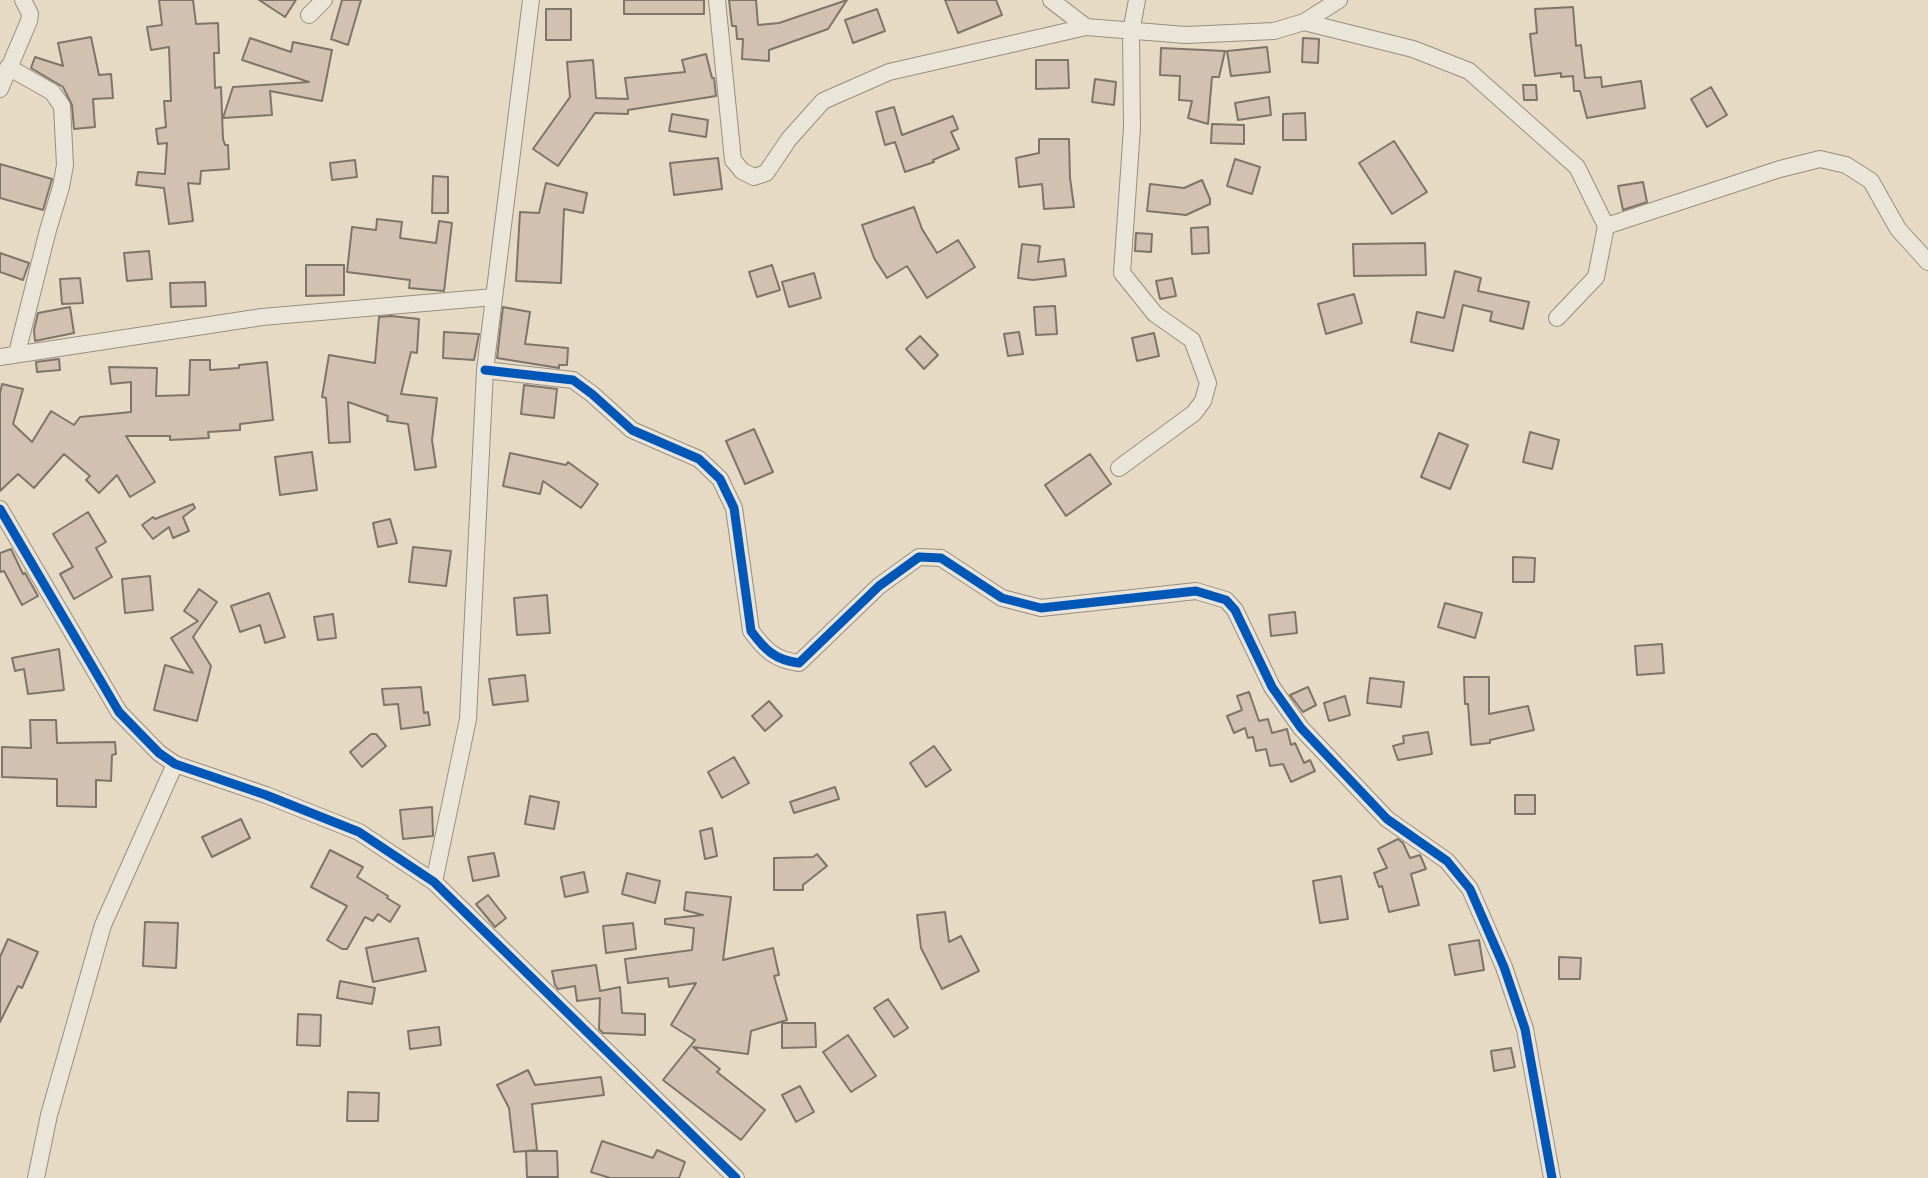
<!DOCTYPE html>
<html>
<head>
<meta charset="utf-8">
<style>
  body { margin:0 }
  canvas { display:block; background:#e7dac4 }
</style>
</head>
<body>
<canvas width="1928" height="1178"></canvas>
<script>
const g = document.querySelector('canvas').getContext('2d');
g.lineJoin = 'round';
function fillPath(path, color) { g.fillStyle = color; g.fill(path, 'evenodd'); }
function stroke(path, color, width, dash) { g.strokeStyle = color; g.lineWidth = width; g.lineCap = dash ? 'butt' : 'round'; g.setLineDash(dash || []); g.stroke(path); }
const building = new Path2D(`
  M159 0H193L196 24 218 23 219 53H214L215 88 221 87 223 139 225 145H228L229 169 201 171 200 184 188 183 193 221 169 224 164 188 136 185 138 172 165 174 167 143 158 144 156 129 166 127 164 101H171L169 47 151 50 147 27 162 25Z
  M259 0H296L285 17Z
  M342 0H361L348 45 331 39Z
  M624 0H704V14H624Z
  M729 0H756L758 25 779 23 847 0 828 29 769 50V61L742 59 743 39H737L736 26H732Z
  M945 0H996L1002 15 958 33Z
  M1573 7 1576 46 1581 45 1585 78 1601 77 1602 87 1641 81 1645 108 1587 118 1580 91H1574L1573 76 1561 77V73L1535 76 1530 34 1537 33 1535 9Z
  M546 9H571V40H546Z
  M877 9 885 31 853 43 845 20Z
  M91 37 99 75 111 74 113 98 93 99 95 127 74 129 72 105 63 87 31 68 35 57 63 66 58 43Z
  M250 38 291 52 293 42 332 50 322 101 270 91 272 115 223 118 233 87 309 82 242 60Z
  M1303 38 1319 39 1318 63 1302 62Z
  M1267 47 1270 72 1231 76 1227 51Z
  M1161 48 1225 51 1219 77H1212L1208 124 1188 118 1192 101 1179 100 1180 76 1160 75Z
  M706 54 712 78H714L716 96 628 110V114L595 113 558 166 533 149 570 97 567 62 593 60 596 98 628 99 625 78 685 72 682 60Z
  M1036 60H1068L1069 88 1036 89Z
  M1095 79 1116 82 1114 105 1092 102Z
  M1523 85H1536L1537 100H1524Z
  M1711 87 1727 115 1707 127 1691 99Z
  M1269 97 1271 115 1238 120 1235 103Z
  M894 107 902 135 953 116 958 129 951 132 959 149 933 160 934 162 905 172 895 142 885 145 876 112Z
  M1305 113 1306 140H1283V114Z
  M672 114 708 120 706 137 669 131Z
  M1212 124 1244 125V144L1211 143Z
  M1039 139H1069L1070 178 1074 207 1044 209 1042 184 1019 187 1016 158 1039 153Z
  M1394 141 1427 192 1392 214 1359 163Z
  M718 158 722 189 674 195 670 163Z
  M1235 159 1260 167 1252 194 1227 186Z
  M355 160 357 177 332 180 330 163Z
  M0 164 52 179 43 210 0 198Z
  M433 176 448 177V213H432Z
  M1202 180 1210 199V204L1186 215 1147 211 1150 184 1184 188Z
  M1643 182 1647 202 1623 210 1618 186Z
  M546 183 587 193 583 213 564 209 561 283 516 281 520 212 539 213Z
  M914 207 922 229 937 253 958 240 975 267 927 298 907 266 887 278 874 258 862 225Z
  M377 219 402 222 400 238 436 243 439 221 452 223 444 291 409 288 410 280 347 272 352 227 376 230Z
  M1208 227 1209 253 1192 254 1191 228Z
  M1136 233 1152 234 1151 252 1135 251Z
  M1425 243 1426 275 1354 276 1353 244Z
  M1022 244 1040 246 1038 262 1064 259 1066 276 1033 280 1018 278Z
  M149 251 152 279 127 281 124 253Z
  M0 253 29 263 23 280 0 272Z
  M306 265H344V295L306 296Z
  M772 265 780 290 757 297 749 272Z
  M1455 271 1481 278 1478 291 1529 302 1523 329 1490 321 1492 312 1463 305 1453 351 1411 342 1417 312 1444 318Z
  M814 273 821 298 789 307 782 282Z
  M80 278 83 303 62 304 60 279Z
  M1172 278 1176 296 1160 299 1156 281Z
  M205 282 206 306 171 307 170 283Z
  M1354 294 1362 323 1326 334 1318 304Z
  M1055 306 1057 334 1036 335 1034 307Z
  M70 307 74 333 35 341 34 330 38 313Z
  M503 307 530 312 525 344 568 348 567 365H559V368L497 358Z
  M391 316 419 319 417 353 411 352 401 394 437 398 432 440 436 467 415 470 408 424 387 421 388 416 348 402 350 442 329 443 326 398 322 397 329 355 375 363 379 317Z
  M444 332 479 334 474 360 443 358Z
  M1019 332 1023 354 1008 356 1004 334Z
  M1154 333 1159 356 1137 361 1132 338Z
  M920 336 938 355 924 369 906 349Z
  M59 359 60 370 37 372 36 362Z
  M190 360H210V370L239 368V365L267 362 273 420 240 424V430L208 432 209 438 170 440V436H126L155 482 130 497 117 475 99 493 86 480 90 476 64 454 34 488 18 474 0 491V393L2 384 23 389 13 424 32 442 51 411 74 425 80 417 131 412V382L111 384 109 367 157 368 156 396 189 395Z
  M524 385 557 389 554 418 521 414Z
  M754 429 773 472 745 484 726 441Z
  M1530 432 1559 440 1552 469 1523 462Z
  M1439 433 1468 445 1450 489 1421 477Z
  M312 452 317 490 280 495 275 457Z
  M510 453 566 465 568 462 598 484 581 508 543 481 540 494 503 486Z
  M1090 454 1111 484 1066 516 1045 485Z
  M193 504 195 508 183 517 189 531 173 538 169 527 153 539 142 525 153 517 155 519Z
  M88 512 106 542 96 548 112 577 74 599 60 574 73 567 53 534Z
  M390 519 397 543 378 547 373 523Z
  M413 547 451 551 446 586 409 582Z
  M11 549 23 574 25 573 38 596 22 605 4 571 0 572V553Z
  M1513 557 1535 558 1534 582H1513Z
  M150 576 153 610 125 613 122 579Z
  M199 589 217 602 193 637 211 666 197 721 154 710 165 665 193 673 171 638 198 621 184 611Z
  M269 593 285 637 265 643 260 625 240 632 231 606Z
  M547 595 550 633 517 635 514 598Z
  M1445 603 1482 613 1475 638 1438 627Z
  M1295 612 1297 633 1271 636 1269 615Z
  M333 614 336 638 318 640 314 617Z
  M1662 644 1664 673 1637 675 1635 646Z
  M59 649 64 690 28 694 24 669 15 671 12 658Z
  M525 675 528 701 493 705 489 679Z
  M1464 677H1489V714L1528 706 1534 730 1490 740V743L1471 745 1468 704H1465Z
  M1370 678 1404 682 1401 707 1367 703Z
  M421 687 424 713 428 712 430 725 401 729 398 704 384 705 382 689Z
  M1308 687 1316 705 1303 712 1290 695Z
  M1249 692 1259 721 1268 719 1272 733 1287 729 1291 745 1295 743 1304 763 1310 760 1315 771 1291 782 1283 764 1270 766 1266 749 1256 751 1253 737 1248 738 1245 728 1234 733 1227 716 1242 710 1237 696Z
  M1345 696 1350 715 1329 721 1324 703Z
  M769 701 782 716 765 731 752 716Z
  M30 720H56L57 743 115 742 116 754 112 755 111 781 96 780V807L57 806V779L2 777V747L31 748Z
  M1428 732 1432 754 1398 760 1393 746 1404 743 1403 736Z
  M371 734H376L386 746 362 767 350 752Z
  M934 746 951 770 926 787 910 763Z
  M734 757 749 783 722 798 708 772Z
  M835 787 839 799 794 813 790 802Z
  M1515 795H1535V814H1515Z
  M530 796 559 802 554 829 525 824Z
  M432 807 433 836 403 839 400 810Z
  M241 819 250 838 212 857 202 837Z
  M712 828 717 856 705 859 700 831Z
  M1398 839 1403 843 1410 858 1420 855 1426 869 1411 874 1419 905 1389 912 1382 886 1379 887 1374 873 1387 868 1378 849Z
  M330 850 363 867 357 877 388 896 387 898 400 906 390 922 378 914 373 921 365 917 347 949H342L327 940 347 906 311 887Z
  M494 853 499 876 473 881 468 857Z
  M817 854 827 866 803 885V890H774V858L813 857Z
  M584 872 588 892 565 897 561 877Z
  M627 873 660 881 655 903 622 894Z
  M1341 876 1348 919 1320 923 1313 881Z
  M686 892 731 897 723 960 773 948 779 975 774 976 787 1020 751 1031 748 1054 693 1047 720 1069 717 1072 765 1110 741 1140 663 1080 695 1040 671 1025 696 983 669 987 668 978 628 983 625 959 692 950 694 928 665 924V919L703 915 684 910Z
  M488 895 506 918 495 927 476 904Z
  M945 912 949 942 961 936 979 971 942 989 921 948 917 915Z
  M145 922 178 923 176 968 143 966Z
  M633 923 636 949 606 953 603 926Z
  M418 938 426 971 373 982 366 948Z
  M8 939 38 952 22 988 18 986 0 1022V957Z
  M1479 940 1484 970 1455 975 1449 945Z
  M1559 957 1581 958 1580 979H1559Z
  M596 965 600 991 620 987 622 1013 645 1014V1035L603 1033 599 1029 600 998 577 1001 575 986 558 989 555 985 552 971Z
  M340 981 375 988 372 1004 337 998Z
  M888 999 908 1028 894 1037 874 1008Z
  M298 1014 321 1015 320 1046 297 1045Z
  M782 1023H815L816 1047 782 1048Z
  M439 1027 441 1045 410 1049 408 1031Z
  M848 1035 876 1076 851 1092 823 1052Z
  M1511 1048 1515 1067 1494 1071 1491 1051Z
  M528 1070 535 1085 601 1077 604 1095 532 1104 537 1150 514 1152 509 1108 497 1085Z
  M800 1086 814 1112 796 1122 782 1095Z
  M348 1092 379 1093 378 1121H347Z
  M602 1141 653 1158 657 1150 685 1162 679 1178H610L591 1172Z
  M526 1151H557L558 1177H527Z`);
fillPath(building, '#d2c1b1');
stroke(building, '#7d7569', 2);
const minor = new Path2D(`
  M717 0 733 160 742 171 754 177 766 173 789 139 823 101 889 72 1086 27
  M1051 0 1086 27 1186 35 1274 31 1304 22 1339 0
  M309 15 324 0
  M1304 22 1413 49 1469 71 1577 167 1606 226 1596 277 1557 318
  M8 67 52 92 62 106 65 165 61 187 48 230 17 353
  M0 89 29 21 30 14 23 0
  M1606 226 1780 169 1820 159 1846 165 1871 181 1898 229 1928 262
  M0 357 262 317 494 297
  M485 370 573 380 592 394 632 430 699 459 720 479 734 508 751 631C765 650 775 660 799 663L879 586 919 557 941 558 1002 598 1041 608 1196 591 1226 600 1235 610 1272 687 1301 728 1387 819 1447 861 1470 889 1504 967 1525 1029 1552 1178
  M1119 468 1194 413 1203 401 1208 383 1192 340 1155 314 1122 273 1132 128 1131 32 1137 0
  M0 509 119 712 159 753 175 764 266 795 359 832 434 882 736 1178
  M434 882 468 719 485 370 531 0
  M36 1178 49 1115 103 925 175 764`);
stroke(minor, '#978e80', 18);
stroke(minor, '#eae4d9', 16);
stroke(new Path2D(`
  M485 370 573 380 592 394 632 430 699 459 720 479 734 508 751 631C765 650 775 660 799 663L879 586 919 557 941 558 1002 598 1041 608 1196 591 1226 600 1235 610 1272 687 1301 728 1387 819 1447 861 1470 889 1504 967 1525 1029 1552 1178
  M0 509 119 712 159 753 175 764 266 795 359 832 434 882 736 1178`), '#0057b8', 9);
</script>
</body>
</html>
